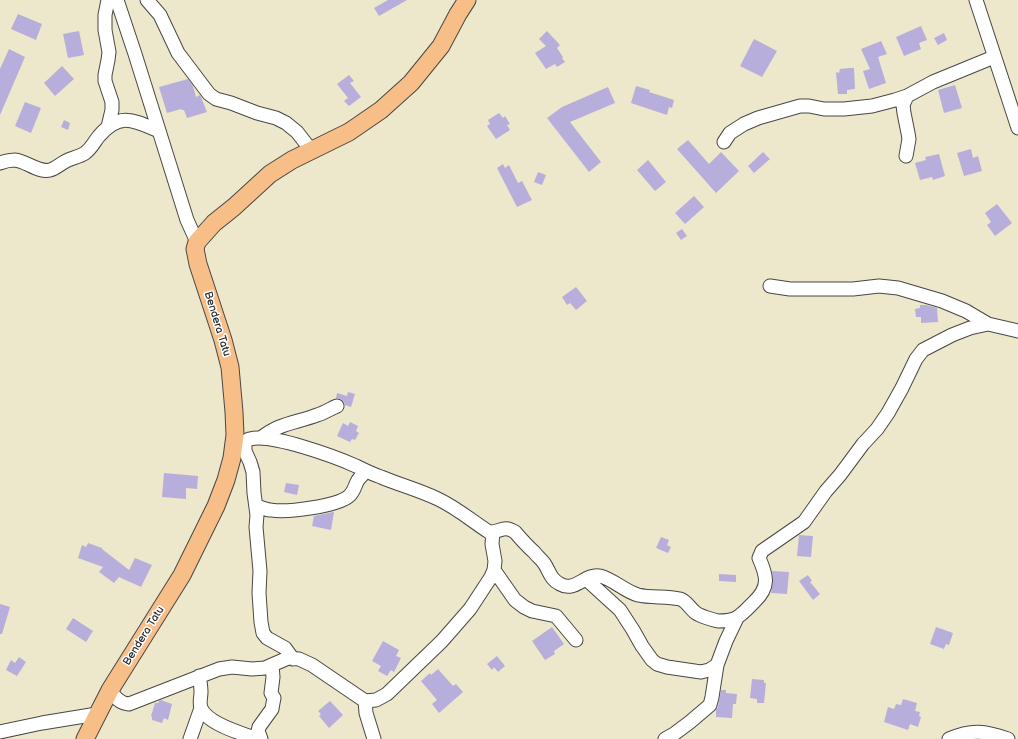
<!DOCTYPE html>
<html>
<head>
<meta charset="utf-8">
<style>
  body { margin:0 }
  canvas { display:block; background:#ede7cb }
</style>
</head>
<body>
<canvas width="1018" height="739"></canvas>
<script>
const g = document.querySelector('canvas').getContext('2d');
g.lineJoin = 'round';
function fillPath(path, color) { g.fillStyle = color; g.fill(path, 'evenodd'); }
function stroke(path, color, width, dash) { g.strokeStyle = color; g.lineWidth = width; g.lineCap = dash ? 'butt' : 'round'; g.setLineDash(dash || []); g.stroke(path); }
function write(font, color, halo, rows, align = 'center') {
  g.font = font + ' "Balsamiq Sans",sans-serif'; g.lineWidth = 3; g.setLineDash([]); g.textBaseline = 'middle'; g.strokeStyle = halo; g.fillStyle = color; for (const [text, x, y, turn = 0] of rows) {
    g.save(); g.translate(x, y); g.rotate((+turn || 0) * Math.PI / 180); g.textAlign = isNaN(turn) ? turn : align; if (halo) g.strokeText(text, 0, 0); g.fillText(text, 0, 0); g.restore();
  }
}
fillPath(new Path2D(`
  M388 0H407L379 16 374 8Z
  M18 14 42 24 36 40 11 29Z
  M921 26 927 40 919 43 921 49 904 56 896 37Z
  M79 31 84 55 68 58 63 34Z
  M547 31 560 45 557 48 563 57 562 58 565 62 557 67 555 64 546 69 535 53 546 46 539 39Z
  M944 33 947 40 938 45 934 38Z
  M754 39 777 51 762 77 740 66Z
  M881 41 887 54 878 57 886 83 869 89 863 71 870 69 861 49Z
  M9 49 25 57 0 115V69Z
  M62 66 74 79 55 96 44 83Z
  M850 68H854L855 89 847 90V94H838L836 72 839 73 840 69Z
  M349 75 354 81 350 83 361 97 349 106 344 101 348 98 337 84Z
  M188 79 193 86 196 97 200 95 201 97 207 112 187 118 184 110H182L181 109 167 113 159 87Z
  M955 85 962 108 944 113 938 90Z
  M636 86 650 90 649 92 674 100 672 108 669 107 667 115 631 103Z
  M608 87 615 103 570 122 601 162 589 172 547 118 562 107Z
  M25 102 41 108 31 133 15 126Z
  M499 113 503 118 505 116 510 124 507 125 510 130 496 139 487 126 490 124 488 120Z
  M64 120 70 123 68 130 61 127Z
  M688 140 709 164 721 152 739 171 716 193 677 149Z
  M971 149 973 158 978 156 982 171 964 176 957 153Z
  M763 152 770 159 754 173 748 166Z
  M939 154 945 176 933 180 932 177 920 180 915 163 926 160 925 157Z
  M648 160 666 182 655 191 637 170Z
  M503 164 505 168 509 165 518 183 522 181 532 200 517 207 497 168Z
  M538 172 546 175 542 185 534 182Z
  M694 196 704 207 685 224 675 213Z
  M997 204 1012 223 995 236 987 225 991 222 985 213Z
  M682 229 687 236 681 240 676 233Z
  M576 287 587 301 576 310 570 303 567 305 562 297Z
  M920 305H926L937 308 938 322 921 323V317H916L915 309 920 308Z
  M348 392 355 394 351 407 345 405 344 402 341 399 336 398 337 393 347 396Z
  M350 422 358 426 356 431 359 433 355 440 352 439 350 442 337 436 343 423 348 426Z
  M164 473 198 476 197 489 186 488V499L162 497Z
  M286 483 299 485 297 495 284 492Z
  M333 512H334L331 530 312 526 314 516Z
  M799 535 813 536 811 557 797 556Z
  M661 537 669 540 667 545 671 547 668 553 656 548Z
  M88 543 102 548V549L129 570 135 558 152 565 141 587 119 577 114 583 99 572 103 567 78 558 82 545 86 547Z
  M772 571 789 572 787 594 771 593 773 582Z
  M719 574 736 575V582L719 581Z
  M808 575 812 581 810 582 820 594 813 600 799 581Z
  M0 604 10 607 2 634H0Z
  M73 618 93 631 86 642 66 629Z
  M552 627 564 644 554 651 555 654 545 660 532 641Z
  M936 627 953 633 949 645 946 644 944 649 930 644Z
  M383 641 399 650 396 656 401 658 394 672 391 670 387 676 378 671 381 666 372 661Z
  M497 656 505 666 498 672 494 667 492 670 487 664Z
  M19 657 26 662 17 676 6 670 11 660 15 663Z
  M438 669 453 686 456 684 463 692 439 713 432 704 437 700 421 681 430 673 431 675Z
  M752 679 764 680V683H766L764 703H757V699L750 698Z
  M721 690H726V693L737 694 736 704H733L732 718 716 717V710L718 707Z
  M903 699 917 703 915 711 920 712 919 716 921 717 918 727 910 724 908 730 884 722 888 707 894 709 896 704 901 705Z
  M161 700 172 704 168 720 164 718 162 723 152 720V717L151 716 155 703H158L159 701Z
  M330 701 343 715 329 728 319 716 321 714 318 711Z`), '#b8aedc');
const minor = new Path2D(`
  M117 0 135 54 187 220 197 242
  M147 0 160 15 178 53 209 94 216 99 231 103 257 113 276 118 286 123 297 132 311 150
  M976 0 1018 128
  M108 127 112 110V102L105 81V75L108 60 109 52 105 30V15L108 0
  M724 142 730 133 744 124 758 118 800 106H809L824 109H844L872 106 895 100 907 96 933 82 994 57
  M906 156 909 139 908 133 904 113 903 105 907 96
  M0 163C5 161 10 160 15 160 26 161 39 173 50 170 55 169 60 164 66 161 72 158 79 157 85 153 91 149 94 142 99 136 120 112 133 120 159 131
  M770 286 790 289H853L879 286 898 288 942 301 966 311 988 324 1018 331
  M261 438C279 423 296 423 317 415 324 413 330 409 337 406
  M256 506C261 507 266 510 271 510 286 513 338 506 349 496 354 492 355 485 358 480 360 477 364 474 366 471
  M494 570 515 600 524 607 532 611 556 616 576 640
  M586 579 620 610 633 630 642 646 652 660 657 664 667 667 701 672 709 670 717 665 726 641 737 618
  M293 659 285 648 267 638 263 633 261 622 259 593 260 571 256 527 257 515 254 493 253 472 250 462 245 451V442C246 441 249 439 250 439 271 433 336 457 356 466 364 470 372 474 381 477 400 485 419 490 438 499 457 508 472 521 489 532 500 533 503 524 515 532 521 539 527 546 534 552 537 556 541 559 544 563 550 572 550 579 560 584 575 593 585 573 600 576 613 579 624 591 638 595 651 598 666 596 680 599 687 601 690 609 696 613 700 616 713 620 718 621 723 621 732 620 736 618 742 615 750 606 754 602 770 587 767 576 759 558L762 551 804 522 826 491 840 475 863 444 877 429 888 413 902 388 916 359 923 350 952 335 970 328 988 324
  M199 676C200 681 201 687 201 692 201 697 199 703 201 708 207 724 243 734 258 739
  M110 690C115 697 119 703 129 704L219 669 232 667 252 669 265 668 288 658 299 659 312 665 365 701 376 700 387 694 442 641 470 609 491 577 494 570 495 561 492 544 493 532
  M365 701 366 713 374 739
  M0 732 42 723 97 714
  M190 739 201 708
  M261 739 258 731 259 727 272 709 273 703 274 698 271 693 273 677 272 665
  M665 739 674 734 690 722 710 705 712 697 717 665
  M949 739C972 729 985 731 1008 739`);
const major = new Path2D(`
  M85 739 110 690 182 575 216 506 226 480 232 458 235 435 234 412 230 367 223 340 198 264 195 249 197 242 214 223 234 207 270 174 292 160 349 132 381 110 411 83 441 46 458 14 467 0`);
stroke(minor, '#484743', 15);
stroke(major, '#484743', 19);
stroke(minor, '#fff', 13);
stroke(major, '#f7be88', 17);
write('11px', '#2b2b2b', '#fff', [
  ["Bendera Tatu",217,324,73],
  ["Bendera Tatu",144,636,-58]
]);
</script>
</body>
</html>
